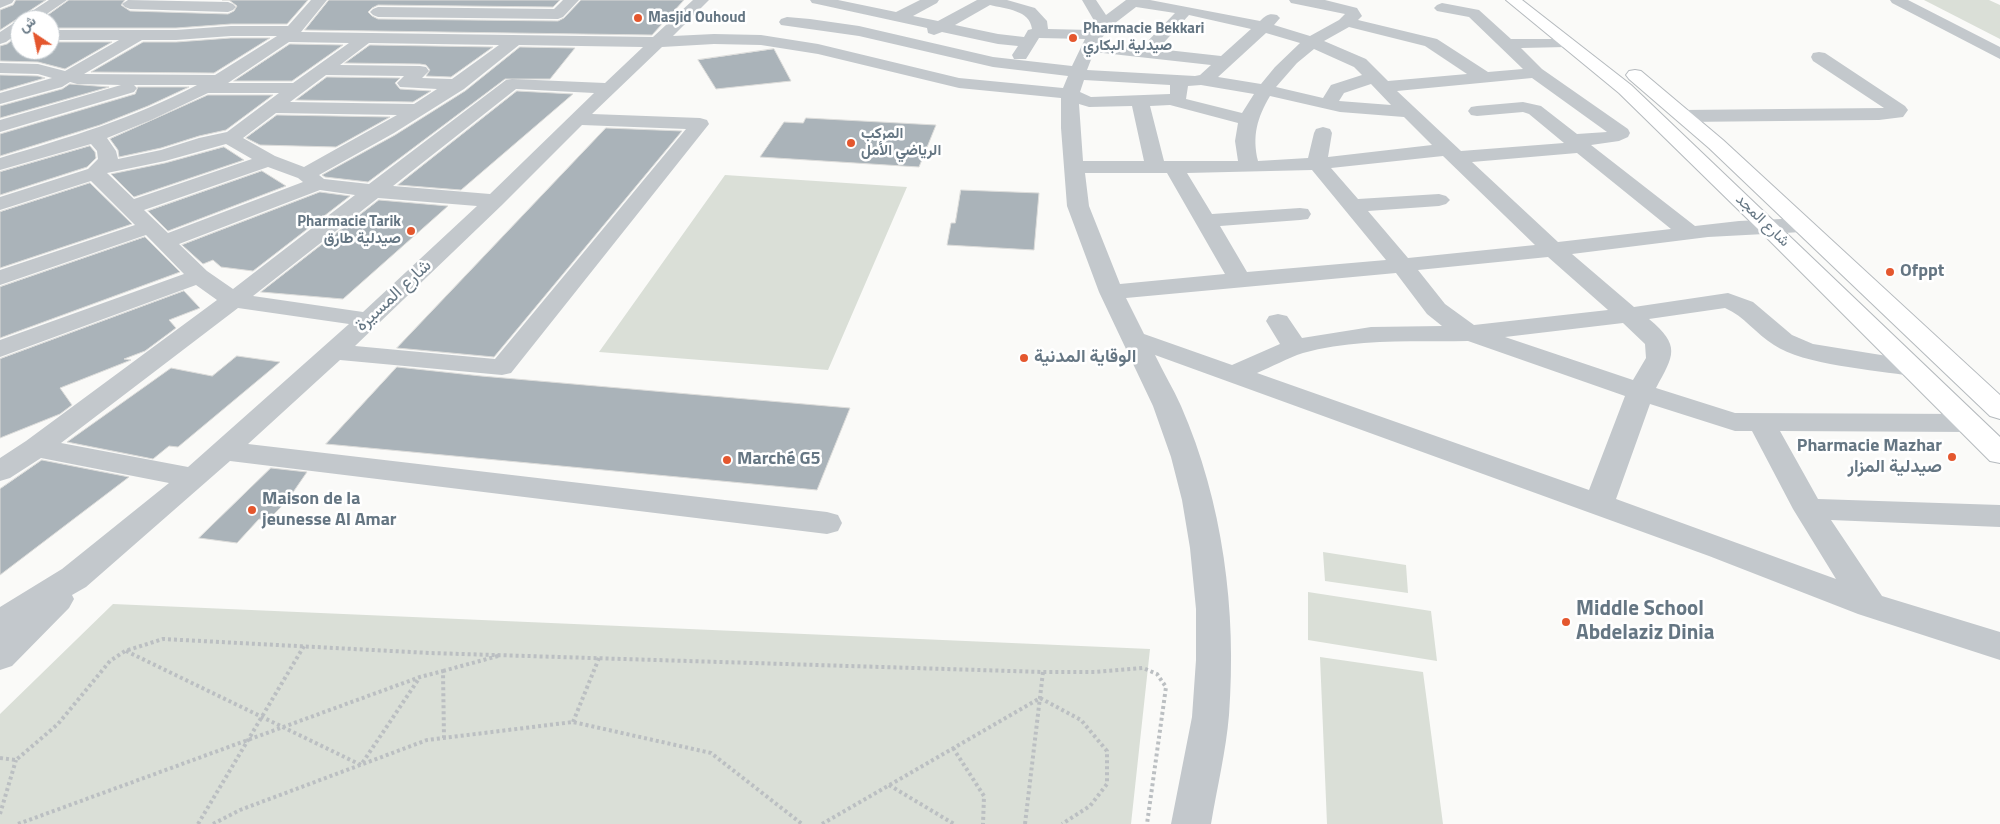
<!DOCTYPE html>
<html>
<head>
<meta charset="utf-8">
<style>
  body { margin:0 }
  #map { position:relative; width:2000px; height:824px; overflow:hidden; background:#fafaf8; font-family:"Titillium Web",Vazirmatn,sans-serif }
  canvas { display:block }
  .north { position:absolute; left:10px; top:10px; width:50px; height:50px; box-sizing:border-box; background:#fff; border:1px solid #c1c8cd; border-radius:50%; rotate:326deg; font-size:14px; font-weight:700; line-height:20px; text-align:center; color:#657683 }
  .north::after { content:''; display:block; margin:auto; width:18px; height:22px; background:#e4572e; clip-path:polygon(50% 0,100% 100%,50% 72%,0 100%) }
</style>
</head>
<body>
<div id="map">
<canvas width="2000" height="824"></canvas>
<div class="north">ش</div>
</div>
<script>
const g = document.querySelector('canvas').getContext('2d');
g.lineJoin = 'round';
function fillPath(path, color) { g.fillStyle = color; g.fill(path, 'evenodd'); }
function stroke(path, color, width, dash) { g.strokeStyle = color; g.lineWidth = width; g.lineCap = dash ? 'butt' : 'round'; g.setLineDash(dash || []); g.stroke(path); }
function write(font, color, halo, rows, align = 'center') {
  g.font = font + ' "Titillium Web",Vazirmatn,sans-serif'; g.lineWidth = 5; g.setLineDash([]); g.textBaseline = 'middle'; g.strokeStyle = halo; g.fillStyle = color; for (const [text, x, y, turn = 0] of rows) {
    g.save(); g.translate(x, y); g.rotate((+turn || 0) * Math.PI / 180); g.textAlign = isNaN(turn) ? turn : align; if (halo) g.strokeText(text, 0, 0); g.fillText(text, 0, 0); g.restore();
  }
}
fillPath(new Path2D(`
  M1924 0H1989L2000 5V39Z
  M725 175 907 187 828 370 599 352Z
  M1323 552 1406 565 1408 593 1325 581Z
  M1308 592 1431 611 1437 661 1308 640Z
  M113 604 1150 649 1131 824H0V714Z
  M1320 657 1423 672 1443 824H1327Z`), '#dadfd7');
const building = new Path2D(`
  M16 0H46L0 30V10L13 5Z
  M69 0H125L121 5 130 11 228 14 234 11 237 6 229 0H222H308L287 24H231L176 28H50V20H41Z
  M329 0H560L553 7 378 5 372 8 368 12 372 16 378 19 558 21 564 18 581 0H684L652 35 305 30Z
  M20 34V50H50V42H112L65 69 38 62 0 61V46L7 44Z
  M231 38H270L214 73 91 72 143 42H176Z
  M290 44 343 45 292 81H234Z
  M370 45 493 47 451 77 426 76 430 70 426 65 420 64 345 63Z
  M520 47 575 48 550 79H505L368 182 325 177 322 175 395 135 465 91Z
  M774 49 791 81 716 89 698 60Z
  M0 75 38 76 45 78 0 91Z
  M327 77 400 78 395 83 400 89 431 91 413 102 296 100Z
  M70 84 109 87 0 118V106L62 89Z
  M138 87H189L148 106 100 125 0 156V134L135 94Z
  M517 91 573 94 461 190 398 185Z
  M208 95H273L226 130 199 136 161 148 119 157 118 150 110 139Z
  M277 115 390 117 336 147 260 145 246 138Z
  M806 118 936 125 919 167 760 157 784 122 803 123Z
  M606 128 682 131 494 357 397 348Z
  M90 146 95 152 96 158 87 167 0 195V172Z
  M224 147 244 160 134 197 111 174 165 163Z
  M262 171 286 186 168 231 148 211Z
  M90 183 132 224 0 268V212Z
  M961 190 1039 193 1034 250 947 245 951 223H955Z
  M320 192 350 196 253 271 221 267 213 260 203 264 182 245Z
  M379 200 448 206 343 299 261 292Z
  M145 237 180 272 0 338V287Z
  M184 291 200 308 169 320 176 328 145 351 124 359 131 360 60 388 72 405 60 414 0 438V359Z
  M237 356 280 362 178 447 169 446 153 459 67 442 171 368 212 376Z
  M397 367 481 376 850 408 817 490 326 444Z
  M42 460 129 477 0 575V489Z
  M271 468 307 472 287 501 268 520 259 519 237 543 199 538Z`);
fillPath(building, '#aab3b9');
stroke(building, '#dcdcda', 1);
const major = new Path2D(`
  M1506 0H1522L1631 85 2000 437V463L1990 461 1759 230 1619 93Z
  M1635 70 1641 71 1723 140 2000 395V419L1990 416 1709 148 1629 79 1626 75 1629 71Z`);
stroke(major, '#b5babe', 2);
stroke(new Path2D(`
  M126 651 361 765 420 677
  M443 671 498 656
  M573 722 599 658
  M953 748 984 796 983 824
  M0 758 16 760 58 724 110 661 125 651 163 639 430 653 1043 672H1095L1143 668 1157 674 1166 687 1147 824
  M889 785 954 824
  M0 814 16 760
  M18 824 420 677 443 671 444 738
  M198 824 304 646
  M213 824 240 810 427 740 573 722 711 753 802 824
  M822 824 1040 698 1081 720 1107 751V784L1090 806 1062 824
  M1025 824 1043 672`), '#bbbfc2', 4, [3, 3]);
fillPath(new Path2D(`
  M0 0H14L12 3 0 8Z
  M49 0H67L38 20H20V32L6 42 0 44V32Z
  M128 0 228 2 233 4 236 7 233 10 228 12 130 9 125 7 122 4Z
  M311 0H327L301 32 653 37 693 0H709L673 36 714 34 761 35 818 44 959 78 1063 88 1068 76 993 67 859 36 781 25 779 22 781 19 787 17 810 19 859 26 993 57 1072 66 1085 39 1039 38 1026 59H1014L1012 55 1018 46 998 44 942 32 934 35 928 33 927 28 817 4 812 3 810 0H838L896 12 920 0H939L937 3 913 16 938 21 977 0H1007L1035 8 1047 21 1048 29 1091 30 1096 24 1082 0H1096L1106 15 1126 0H1150L1260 21C1266 15 1269 13 1277 15L1280 18 1274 25 1310 36 1339 20 1345 14 1296 4 1291 3 1289 0H1325L1357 8 1362 16 1358 20 1437 39 1488 72 1523 69 1469 17 1437 11 1434 8 1437 5 1442 3 1479 10 1511 39H1572L1574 42 1572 45 1566 47 1521 48 1542 69 1628 129 1630 133 1628 137 1619 141 1591 145 1695 226 1739 221 1802 218 1810 220 1813 225 1810 230 1802 232 1708 237 1572 254 1634 307 1728 293 1753 302 1792 335 1813 344 1912 360 1921 362 1925 368 1921 374 1912 376C1875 370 1803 365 1774 345 1756 334 1744 316 1725 308L1649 319C1681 346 1674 355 1656 388L1735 413 1969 414 1979 417 1983 423 1979 429 1969 432 1780 431 1818 499 2000 505V527L1831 520 1882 596 2000 632V660L1858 614 1709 556 1155 355C1163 372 1173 388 1181 406 1223 502 1237 611 1229 715 1226 751 1217 788 1211 824H1171L1192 717 1196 660V609L1190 548 1182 500 1171 457 1153 406 1099 292 1067 206 1061 128V98L959 88 818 54 761 45 714 44 662 47 592 114 700 118 707 120 709 124 511 373 502 375 340 360 248 444 827 512 838 515 842 523 838 531 827 534 230 461 86 587 72 595 74 599 69 608 12 666 0 670V607L62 569 169 483 41 458 10 478 0 481V458L26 441 217 300 196 285 0 357V340L184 274 146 235 0 285V270L135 225 91 181 0 210V197L88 169 98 159 97 151 91 144 0 170V158C70 137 132 119 197 85H134L137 88 134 92 0 132V120L121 85 77 84 70 82 62 87 0 104V93L52 78 38 74 0 73V63L38 64 65 71 119 40H50V30H176L231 26H288ZM990 5C1006 9 1030 10 1032 29L1028 30 1024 37 998 34 955 25ZM1136 7 1175 13 1142 47 1099 42 1110 27ZM1189 15 1251 29 1221 56 1158 49ZM1349 27 1425 46 1467 74 1388 81 1366 59 1324 41ZM1266 33 1300 43 1275 67 1261 84 1218 77ZM231 36H277L215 75 84 74 142 40H176ZM289 42 349 43 293 83H228ZM369 43 499 45 452 79 422 78 429 71 426 67 420 66 340 65ZM519 45 643 47 605 83 512 79 506 80 369 184 324 179 319 175 394 133 464 89ZM1314 49 1354 67 1362 75 1331 85 1323 98 1276 87 1297 63ZM1094 52 1211 65 1200 75 1195 76 1087 70ZM326 75 404 76 397 83 400 87 437 89 414 104 290 102ZM1532 78 1607 132 1577 134 1541 106 1523 102 1477 106 1471 107 1468 111 1471 115 1477 116 1523 112 1529 114 1564 143 1461 151 1397 91ZM1084 80 1170 85V94L1091 97 1080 92ZM1371 84 1391 105 1339 101 1344 93ZM1201 85 1254 94 1242 113 1186 99 1188 86ZM516 89 594 93 490 194 393 186ZM208 93H279L227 132 199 138 161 150 118 159 116 151 107 138 151 120ZM1270 96 1340 112 1404 117 1432 145 1328 157 1332 133 1330 129 1323 127 1316 129 1314 133 1308 158 1258 161C1252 136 1257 118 1270 96ZM1079 104 1089 107 1132 106 1144 161H1083ZM1170 105 1238 123 1235 141 1238 161H1164L1150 106ZM276 113 397 115 304 167 275 156 243 138ZM582 125 686 129 495 359 355 346 502 205ZM226 144 252 159 134 199 107 173 165 161ZM1577 153 1671 229 1558 242 1472 162ZM1443 156 1535 245 1408 258 1368 211 1439 206 1446 204 1450 200 1446 196 1439 194 1358 199 1331 168ZM268 167 298 178 303 182 168 233 144 210ZM1312 170 1386 260 1247 272 1220 226 1300 220 1308 219 1311 214 1308 209 1300 208 1212 214 1187 173ZM1085 173H1167L1225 274 1120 284 1089 206ZM320 190 355 195 233 289 207 271 179 244ZM378 198 477 206 363 312 253 296ZM1548 257 1608 310 1474 325 1445 304 1418 270ZM1396 273 1427 314 1442 326 1371 327 1302 338 1287 316 1278 314 1269 316 1266 321 1280 344 1232 365 1144 334 1126 298ZM238 308 349 324 188 467 61 443ZM1623 323 1645 344 1646 358 1633 380 1505 337ZM1468 341 1625 396 1589 490 1257 373C1272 367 1287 358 1303 353 1356 338 1413 342 1468 341ZM1650 404 1735 431H1752L1793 509 1836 579 1616 499Z
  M563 0H579L563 17 558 19 378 17 373 15 370 12 373 9 378 7 554 9Z
  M1890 0H1908L2000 47V59L1892 3Z
  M1819 52 1825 53 1905 106 1908 110 1903 117 1879 120 1683 122 1676 120 1674 116 1676 112 1683 110 1884 108 1813 61 1811 57 1813 53Z`), '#c3c8cc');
fillPath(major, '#fff');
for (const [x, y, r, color] of [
  [638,18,5,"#e4572e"],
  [1073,38,5,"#e4572e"],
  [851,143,5,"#e4572e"],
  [411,231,5,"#e4572e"],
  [1890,272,5,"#e4572e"],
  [1024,358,5,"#e4572e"],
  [1952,457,5,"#e4572e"],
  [727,460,5,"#e4572e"],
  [252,510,5,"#e4572e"],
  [1566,622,5,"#e4572e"]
]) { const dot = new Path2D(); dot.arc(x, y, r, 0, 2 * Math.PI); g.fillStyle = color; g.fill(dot); stroke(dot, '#fff', 2); }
write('bold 15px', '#657683', '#fff', [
  ["Masjid Ouhoud",648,18],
  ["Pharmacie Bekkari",1083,29],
  ["صيدلية البكاري",1083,46],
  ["المركب",861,134],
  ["الرياضي الأمل",861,151],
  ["Pharmacie Tarik",401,222,"right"],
  ["صيدلية طارق",401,239,"right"]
], 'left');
write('15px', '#657683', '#fff', [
  ["شارع المجد",1762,221,44]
]);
write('bold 18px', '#657683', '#fff', [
  ["Ofppt",1900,272],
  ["الوقاية المدنية",1034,358],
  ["Pharmacie Mazhar",1942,447,"right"],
  ["صيدلية المزار",1942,468,"right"],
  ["Marché G5",737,460],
  ["Maison de la",262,500],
  ["jeunesse Al Amar",262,521]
], 'left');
write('18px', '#657683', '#fff', [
  ["شارع المسيرة",394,296,-43]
]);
write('bold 21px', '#657683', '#fff', [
  ["Middle School",1576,610],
  ["Abdelaziz Dinia",1576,634]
], 'left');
</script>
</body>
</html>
